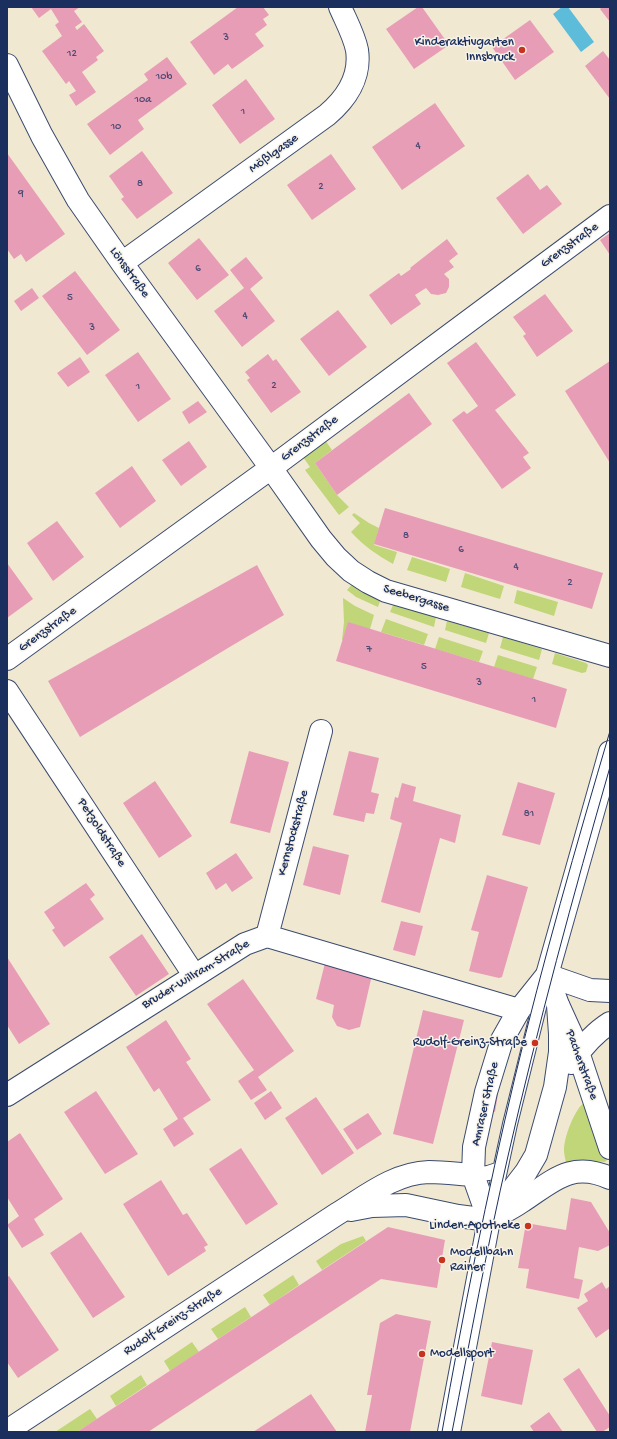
<!DOCTYPE html>
<html>
<head>
<meta charset="utf-8">
<style>
  body { margin:0 }
  #map { position:relative; width:617px; height:1439px; overflow:hidden; background:#f1e8d1; font-family:"Gochi Hand",sans-serif }
  canvas { display:block }
  .frame { position:absolute; inset:0; border:8px solid #1b2f5e; pointer-events:none }
</style>
</head>
<body>
<div id="map">
<canvas width="617" height="1439"></canvas>
<div class="frame"></div>
</div>
<script>
const g = document.querySelector('canvas').getContext('2d');
g.lineJoin = 'round';
function fillPath(path, color) { g.fillStyle = color; g.fill(path, 'evenodd'); }
function stroke(path, color, width, dash) { g.strokeStyle = color; g.lineWidth = width; g.lineCap = dash ? 'butt' : 'round'; g.setLineDash(dash || []); g.stroke(path); }
function write(font, color, halo, rows, align = 'center') {
  g.font = font + ' "Gochi Hand",sans-serif'; g.lineWidth = 3; g.setLineDash([]); g.textBaseline = 'middle'; g.strokeStyle = halo; g.fillStyle = color; for (const [text, x, y, turn = 0] of rows) {
    g.save(); g.translate(x, y); g.rotate((+turn || 0) * Math.PI / 180); g.textAlign = isNaN(turn) ? turn : align; if (halo) g.strokeText(text, 0, 0); g.fillText(text, 0, 0); g.restore();
  }
}
fillPath(new Path2D(`
  M325 440 332 450 315 463 337 495 349 507 339 515 305 470 310 467 303 457Z
  M354 513 369 523 379 528 374 545 397 552 393 564C377 555 364 546 351 532L360 523 352 515Z
  M412 557 450 569 446 582 407 570Z
  M465 573 504 586 500 599 461 587Z
  M353 583 381 598 378 607 356 597 347 590Z
  M517 590 558 602 554 616 514 603Z
  M343 598 355 606 374 615 370 629 342 640 344 622Z
  M394 603 436 617 434 627 390 612Z
  M386 619 428 634 424 645 381 632Z
  M447 621 489 633 486 643 445 630Z
  M439 637 483 651 479 662 435 649Z
  M503 637 542 649 539 660 500 648Z
  M555 653 586 663 588 665 586 672 582 673 552 664Z
  M498 655 537 667 533 679 494 667Z
  M585 1102 607 1160 605 1162 582 1160 566 1162C565 1158 564 1154 564 1150 564 1137 575 1108 585 1102Z
  M363 1236 366 1241 322 1270 316 1261 341 1244Z
  M293 1275 299 1285 270 1305 263 1295Z
  M245 1307 251 1317 218 1339 211 1329Z
  M192 1342 199 1352 170 1371 164 1361Z
  M141 1375 147 1385 116 1406 110 1396Z
  M90 1409 97 1419 77 1432H55Z`), '#c1d579');
fillPath(new Path2D(`
  M562 7H568L594 42 581 52 553 14Z`), '#5cbcda');
fillPath(new Path2D(`
  M31 7H80L74 11 82 22 75 27 77 30 84 24 104 51 96 57 98 60 82 72 96 92 76 106 69 95 76 91 69 81 66 84 42 51 62 36 55 25 59 22 51 9 39 18Z
  M238 7H263L269 15 263 19 267 25 255 34 264 46 232 69 228 64 214 75 190 42Z
  M418 7H422L449 45 414 69 386 29Z
  M602 7H610V22L600 9Z
  M530 20 554 52 515 80 492 47Z
  M603 51 610 60V99L585 66Z
  M167 57 187 84 138 120 144 129 110 155 87 124 148 80 144 74Z
  M246 79 275 119 240 144 212 105Z
  M435 103 465 146 402 190 372 147Z
  M142 151 173 193 137 219 121 199 124 197 109 176Z
  M7 153 65 234 26 262 21 254 14 259 7 249Z
  M331 154 356 189 312 220 287 185Z
  M528 174 540 190 547 185 562 204 523 234 496 198Z
  M610 233V255L600 240Z
  M199 238 229 275 197 300 168 263Z
  M447 239 458 254 449 261 454 267 444 274 449 279V287L446 293 438 295 431 294 426 288 415 295 421 304 391 325 369 295 399 273 401 276 411 269 410 268Z
  M246 257 263 278 250 289 275 321 242 347 214 311 244 288 230 270Z
  M75 271 120 330 87 355 42 296Z
  M32 288 39 298 21 311 14 301Z
  M545 294 573 331 537 357 523 336 526 334 513 317Z
  M338 310 367 347 329 376 300 339Z
  M476 342 516 395 495 410 529 453 523 457 531 468 502 489 452 420 464 411 467 414 478 406 447 363Z
  M138 352 171 399 138 422 105 375Z
  M268 354 273 361 276 359 301 392 271 413 247 380 250 378 245 372Z
  M80 357 90 372 68 387 57 373Z
  M610 361V463L565 391Z
  M409 393 432 424 337 495 315 463Z
  M198 401 207 412 189 424 182 412Z
  M189 441 207 467 181 486 162 460Z
  M132 466 156 501 120 528 95 493Z
  M385 508 603 573 592 609 374 544Z
  M57 521 84 557 53 581 27 543Z
  M7 563 33 599 7 618Z
  M257 565 284 615 233 645 80 737 48 681Z
  M348 622 567 689 556 728 336 661Z
  M249 751 289 762 270 833 230 823Z
  M349 751 379 758 371 792 379 794 374 814 366 813 364 822 333 815Z
  M155 781 192 836 159 858 123 803Z
  M518 782 555 793 540 845 502 835Z
  M402 783 416 787 413 801 461 815 455 843 440 838 420 913 381 902 402 823 390 819 395 797 398 798Z
  M313 846 349 855 340 895 303 885Z
  M236 853 253 878 232 892 226 883 216 890 206 873Z
  M487 875 528 887 502 977 499 978 469 971 479 932 471 930Z
  M86 883 95 895 90 899 104 919 64 947 52 930 55 928 44 912Z
  M401 921 423 926 415 956 393 950Z
  M142 934 169 974 136 996 109 957Z
  M7 957 50 1024 19 1044 7 1025Z
  M325 963 372 975 360 1027 349 1030 337 1026 332 1017 334 1005 316 999Z
  M243 979 294 1051 258 1077 267 1090 251 1100 238 1081 254 1070 207 1004Z
  M423 1010 464 1020 433 1144 393 1134Z
  M166 1020 191 1059 186 1062 211 1100 183 1118 194 1134 174 1147 163 1129 178 1119 159 1088 154 1092 126 1047Z
  M96 1091 138 1154 105 1174 64 1112Z
  M271 1091 282 1108 265 1120 254 1103Z
  M495 1093 498 1094 495 1112 491 1111Z
  M316 1097 354 1153 322 1175 285 1118Z
  M368 1113 382 1134 357 1150 343 1129Z
  M20 1133 63 1199 34 1219 44 1235 22 1248 7 1225 19 1216 7 1197V1142Z
  M241 1148 278 1204 246 1225 209 1169Z
  M161 1180 183 1215 187 1213 208 1245 204 1247 206 1251 168 1276 123 1204Z
  M571 1198 591 1202 610 1233V1245L598 1251 579 1247 574 1278 583 1280 579 1299 526 1288 529 1269 518 1268 526 1223 566 1230Z
  M388 1227 445 1240 437 1288 381 1279 148 1432H77Z
  M81 1232 125 1297 93 1318 50 1253Z
  M9 1276 59 1350 18 1378 7 1362V1277Z
  M602 1282 606 1289 610 1286V1328L596 1338 577 1308 588 1301 584 1294Z
  M396 1314 431 1321 410 1432H365L372 1395H367L380 1323Z
  M492 1342 533 1350 522 1405 481 1396Z
  M579 1368 610 1416V1427L602 1432H597L563 1379Z
  M311 1394 337 1432H253Z
  M549 1412 563 1432H534L530 1426Z`), '#e89db7');
const lane = new Path2D(`
  M473 1175 488 1173 500 1169
  M491 1212 510 1124 545 983`);
const street = new Path2D(`
  M7 65 42 136 78 200 122 263 271 468 321 539 336 557 351 571 368 582 386 591 610 656
  M122 263 327 115C346 99 361 77 357 50 354 35 346 21 340 7
  M7 659 271 468 610 216
  M7 691 194 975
  M267 936 321 731
  M547 975 590 990 610 991
  M559 1007 574 1040 610 1148
  M571 1063C582 1047 594 1033 610 1023
  M7 1095 245 944 267 936 519 1010
  M489 1220C500 1214 511 1209 521 1202 552 1182 571 1160 610 1178`);
const secondary = new Path2D(`
  M351 1210 372 1206 406 1205 458 1216 489 1220
  M489 1220 473 1175 474 1147 486 1092 502 1040 519 1010 547 975 610 752
  M7 1431 337 1214C365 1197 394 1173 429 1172 444 1172 458 1174 473 1175
  M449 1432 489 1220 526 1172 536 1155 555 1087 560 1052V1034L558 1005 547 975`);
stroke(lane, '#3b4b6f', 16);
stroke(street, '#3b4b6f', 24);
stroke(secondary, '#3b4b6f', 24);
stroke(lane, '#fff', 14);
stroke(street, '#fff', 22);
stroke(secondary, '#fff', 22);
stroke(new Path2D(`
  M442 1432C463 1313 487 1194 515 1077 543 961 576 846 610 731
  M452 1432C470 1340 487 1247 508 1156 538 1025 573 896 610 767`), '#1b2f5e', 1);
for (const [x, y, r, color] of [
  [522,50,4,"#c8321e"],
  [535,1043,4,"#c8321e"],
  [528,1226,4,"#c8321e"],
  [442,1260,4,"#c8321e"],
  [422,1354,4,"#c8321e"]
]) { const dot = new Path2D(); dot.arc(x, y, r, 0, 2 * Math.PI); g.fillStyle = color; g.fill(dot); stroke(dot, '#f7f3e8', 1.5); }
write('11px', '#4e4a74', null, [
  ["3",226,38],
  ["12",72,54],
  ["10b",164,77],
  ["10a",143,100],
  ["1",243,112],
  ["10",116,127],
  ["4",418,146],
  ["8",140,184],
  ["2",321,187],
  ["9",21,194],
  ["6",198,269],
  ["5",70,298],
  ["4",245,316],
  ["3",92,328],
  ["2",274,386],
  ["1",138,387],
  ["8",406,536],
  ["6",461,550],
  ["4",516,567],
  ["2",570,583],
  ["7",369,650],
  ["5",424,667],
  ["3",479,683],
  ["1",534,700],
  ["81",529,814]
]);
write('13px', '#1b2f5e', '#f7f3e8', [
  ["Kinderaktivgarten",514,43],
  ["Innsbruck",514,58],
  ["Rudolf-Greinz-Straße",527,1043],
  ["Linden-Apotheke",520,1226],
  ["Modellbahn",450,1253,"left"],
  ["Rainer",450,1268,"left"],
  ["Modellsport",430,1354,"left"]
], 'right');
write('13px', '#1b2f5e', '#f7f3e8', [
  ["Mößlgasse",274,154,-36],
  ["Grenzstraße",570,246,-36],
  ["Lönsstraße",129,273,54],
  ["Grenzstraße",310,439,-37],
  ["Seebergasse",416,599,17],
  ["Grenzstraße",48,630,-36],
  ["Petzoldstraße",101,833,57],
  ["Kernstockstraße",294,833,-75],
  ["Bruder-Willram-Straße",196,975,-31],
  ["Pacherstraße",581,1065,70],
  ["Amraser Straße",486,1104,-77],
  ["Rudolf-Greinz-Straße",173,1322,-33]
]);
</script>
</body>
</html>
